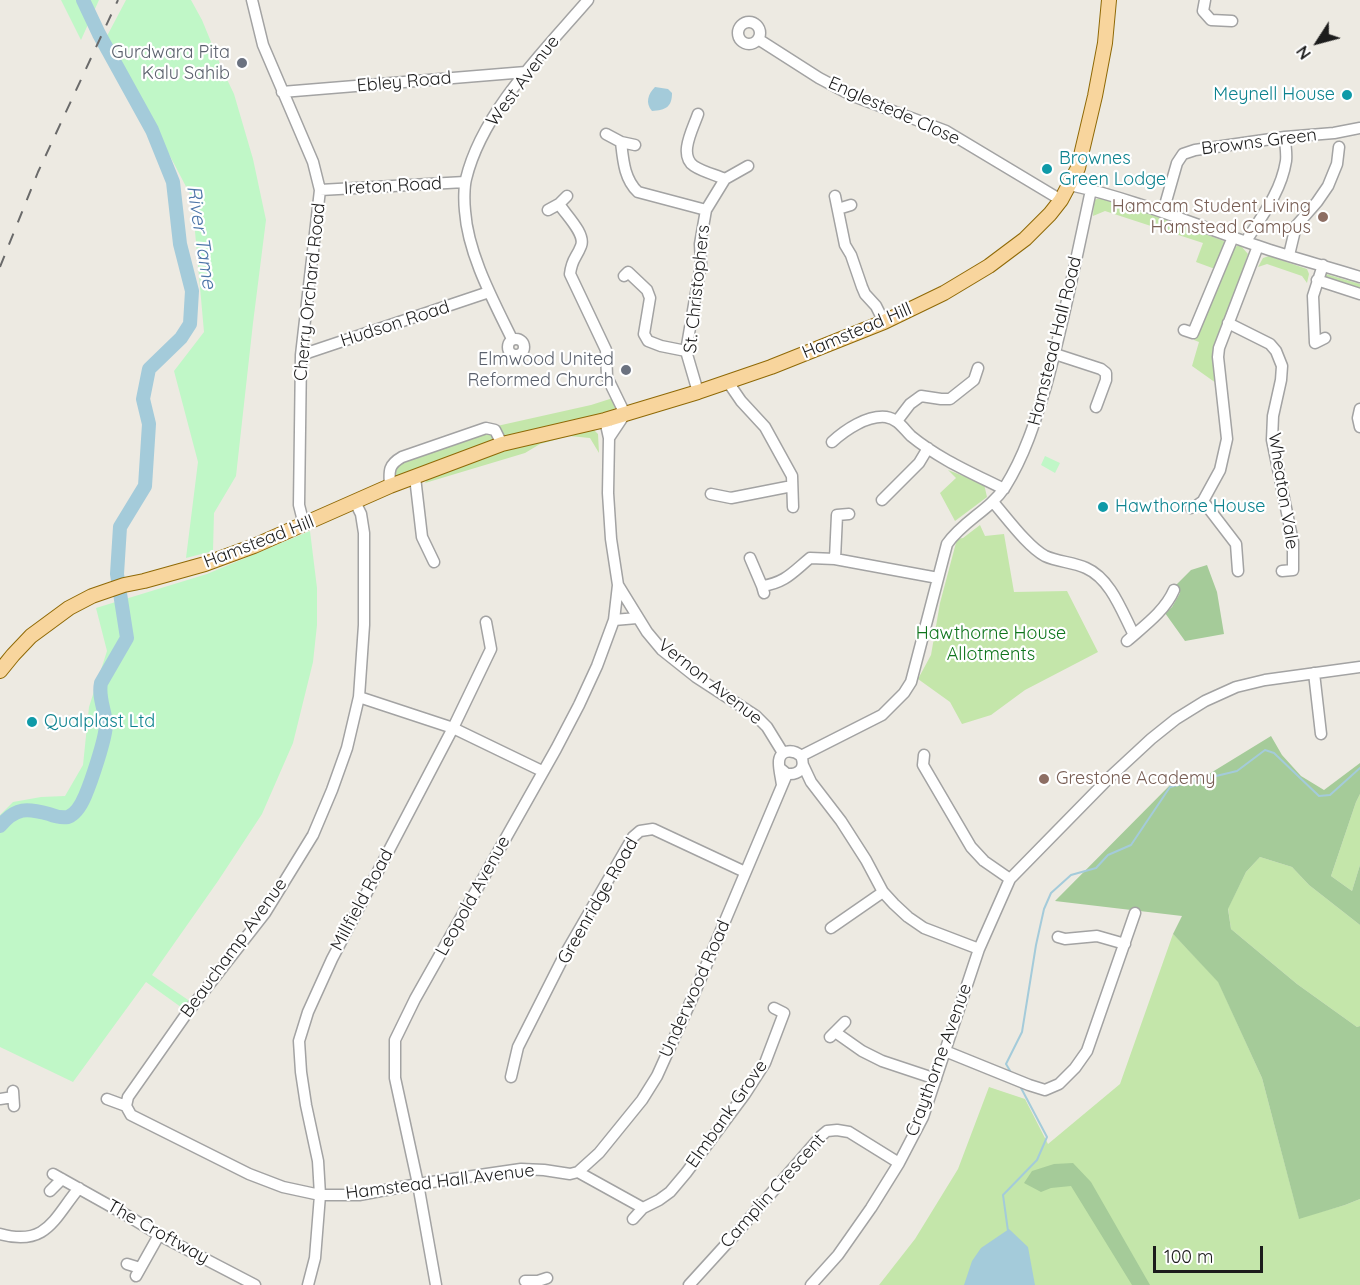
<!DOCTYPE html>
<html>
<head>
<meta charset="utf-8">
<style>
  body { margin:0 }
  #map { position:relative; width:1360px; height:1285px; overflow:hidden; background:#edeae2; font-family:Quicksand,sans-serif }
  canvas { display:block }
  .north { position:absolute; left:1288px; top:12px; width:60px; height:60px; -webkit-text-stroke:4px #fff; paint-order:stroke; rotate:234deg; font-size:16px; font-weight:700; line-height:24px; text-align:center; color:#1c1c1c }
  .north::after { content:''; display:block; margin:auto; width:21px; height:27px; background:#1c1c1c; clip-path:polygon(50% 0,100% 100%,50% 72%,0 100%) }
  .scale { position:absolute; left:1153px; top:1246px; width:110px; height:27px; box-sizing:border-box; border:3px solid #1c1c1c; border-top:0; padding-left:8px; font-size:18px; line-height:21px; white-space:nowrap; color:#1c1c1c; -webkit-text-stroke:4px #fff; paint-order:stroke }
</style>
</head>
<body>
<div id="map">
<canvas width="1360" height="1285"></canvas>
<div class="north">N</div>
<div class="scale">100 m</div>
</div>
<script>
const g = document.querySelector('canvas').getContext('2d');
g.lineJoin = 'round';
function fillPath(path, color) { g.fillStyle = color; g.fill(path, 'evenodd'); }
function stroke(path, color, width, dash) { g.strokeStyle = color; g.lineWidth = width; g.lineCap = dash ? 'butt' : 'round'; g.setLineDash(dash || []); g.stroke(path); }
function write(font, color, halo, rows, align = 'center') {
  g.font = font + ' Quicksand,sans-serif'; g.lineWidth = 4.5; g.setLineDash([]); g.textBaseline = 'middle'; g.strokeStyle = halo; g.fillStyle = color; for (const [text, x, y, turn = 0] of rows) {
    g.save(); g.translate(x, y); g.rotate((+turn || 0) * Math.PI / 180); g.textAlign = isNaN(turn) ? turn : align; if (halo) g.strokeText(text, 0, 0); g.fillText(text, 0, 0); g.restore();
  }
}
fillPath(new Path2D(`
  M1103 197 1224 241 1226 244 1215 269 1196 262 1203 243 1105 211 1093 216 1094 200Z
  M1237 246H1241L1248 254 1223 327 1216 383 1192 366 1199 342 1194 340 1234 248Z
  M1269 256 1307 269 1309 274 1307 283 1302 276 1267 264 1258 267 1263 258Z
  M1326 274 1360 284V292L1324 279V275Z
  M613 398 615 408 612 412 505 439 497 426 591 405Z
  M593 429 598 434 599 453 590 438 569 436 540 444 525 453 425 483 429 477 512 445Z
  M491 433 496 444 394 481 395 463 468 436Z
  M948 470 984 484 987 497 955 521 940 493 956 478Z
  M980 525 985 536 1004 534 1014 592 1067 591 1098 652 1025 690 991 715 962 724 950 702 918 679 931 655 940 603 957 539 963 538Z
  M1360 794V865L1352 891 1331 876 1356 802Z
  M1260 857 1292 867 1309 885 1360 925V1026L1357 1027 1297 984 1231 929 1228 908 1246 872Z
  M1173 934 1218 981 1262 1078 1299 1218 1345 1205 1360 1199V1285H879L915 1239 958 1169 989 1087 1025 1099 1048 1144 1120 1084Z`), '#c4e6aa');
fillPath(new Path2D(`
  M1207 565 1217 592 1224 634 1185 641 1165 613 1172 607 1180 593 1176 585 1191 570Z
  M1271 736 1282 755 1301 776 1324 790 1360 763V794L1356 802 1331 876 1352 891 1360 865V925L1309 885 1292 867 1260 857 1246 872 1228 909 1231 929 1297 984 1357 1027 1360 1026V1199L1345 1205 1299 1219 1262 1078 1218 982 1173 934 1182 916 1055 901 1177 778 1209 774Z
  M1073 1163 1091 1182 1150 1285H1132L1071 1186 1051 1188 1041 1192 1024 1183 1032 1171 1054 1164Z`), '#a5cb99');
fillPath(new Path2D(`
  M61 0H99L81 40Z
  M126 0H191L202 20 223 71 234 94 253 159 266 220 253 323 236 476 214 513 213 551 186 558 198 462 174 371 204 332 192 198 107 36Z
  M1045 456 1060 463 1055 473 1041 465Z
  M310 531 317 588V625L313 662 293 743 262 814 218 881 152 975 191 1002 185 1010 146 982 73 1082 0 1047V815L13 802 41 797 65 796 83 765 89 707 107 651 96 608 207 574Z`), '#c0f7c7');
fillPath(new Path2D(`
  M655 87 668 89 672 93C672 107 666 110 652 111 645 103 648 94 655 87Z
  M1009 1229 1028 1247 1035 1285H964L972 1261 981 1248Z`), '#a4cbda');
stroke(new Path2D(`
  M1012 1074 1006 1064 1022 1032 1036 945 1044 909 1051 893 1071 875 1096 868 1108 855 1131 845 1170 787 1237 771 1265 750 1274 753 1319 796 1330 795 1360 768
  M1008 1231 1003 1195 1037 1160 1047 1137 1020 1086`), '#a4cbda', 2);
stroke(new Path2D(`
  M0 826C16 807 27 808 49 814 54 816 62 818 68 817 76 814 82 803 85 796 91 782 106 738 106 724 105 710 98 697 101 683L127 638 117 574 120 527 145 486 149 424 143 399 149 369 181 338 190 324 192 291 180 244 173 182 152 130 99 34 83 0`), '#a4cbda', 14);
const minor = new Path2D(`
  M252 0 263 45 313 162 320 190 301 355 299 505 304 525
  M1205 0 1203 11 1211 20 1232 21
  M738 33a11 11 0 1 1 22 0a11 11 0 1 1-22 0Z
  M758 39 819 78 853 96 946 131 1061 200
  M282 92 526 72
  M698 114C693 129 678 155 694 166 703 172 716 175 725 179
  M606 134 621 142 635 145
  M621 142C623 159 624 179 638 192L706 210
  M1070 185C1134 199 1196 225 1258 246 1292 258 1326 266 1360 277
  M320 190 465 182
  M835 196 845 245 851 255 862 287 865 294 876 306 884 322
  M559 204C566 215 586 234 581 246 576 259 572 258 570 274L606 350 607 377 625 414 609 438 605 420
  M838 209 851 205
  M548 210 559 204 567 196
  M1163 212 1177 163 1183 154 1195 150 1285 137 1334 133 1360 128
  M1246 241C1262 216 1281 192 1286 161 1287 153 1285 145 1285 137
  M1289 255 1296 226 1317 202 1328 186 1337 164 1339 147
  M1323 265 1313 296 1315 343 1325 338
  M624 276 628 272 647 290 650 298 644 334 648 341 661 346 686 351
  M1317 280 1360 294
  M1228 323 1270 344 1276 351 1282 366 1281 380 1273 416 1272 440 1293 542V570L1282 571
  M1184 330 1193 333 1233 237
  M508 347a8 8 0 1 1 16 0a8 8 0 1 1-16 0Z
  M512 339C493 300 468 254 465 211 464 202 464 187 466 179 482 112 544 51 588 0
  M1055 354 1101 369 1106 373V380L1096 407
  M301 355 489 292
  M728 382 741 401 765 427 792 476 793 507
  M698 392 686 351 701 264 700 244 706 210 725 179 748 166
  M1360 409 1358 418 1360 427
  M897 421 910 404 921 396 941 399H950L974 380 978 368
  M609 438 608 493 611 539 618 585 647 632 662 650 696 677 756 716 767 727 783 753
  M832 442C845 430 867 415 886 417 898 419 903 428 911 436 939 459 972 473 1004 489
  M415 477 422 537 434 562
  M390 486C389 471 388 465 402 457L486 428 495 430 502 444
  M711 494 731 498 792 486
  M882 500 919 463 928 448
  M1203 501 1236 544 1238 571
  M993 502C1007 518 1028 547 1045 556 1058 562 1073 562 1086 568 1111 579 1122 612 1134 635
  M1191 508 1196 506 1203 501 1220 470 1227 439 1218 357 1219 348 1258 246
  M750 558 762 586 764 593
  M835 559 837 515 849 514
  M762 586C785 583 793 572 810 558L835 559 938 578
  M614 620 637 618
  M1127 641C1144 626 1165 611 1174 590
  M1314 673 1321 734
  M359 697 453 728 542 771
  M924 755 923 765 971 847 984 861 1010 879
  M801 756 882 715 904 693 911 682 947 544C964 520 989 511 1005 487 1025 455 1035 422 1046 386 1064 321 1077 255 1091 190
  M803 765 811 782 841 821 866 860 883 892 894 904 908 917 924 928 979 949
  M781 769 787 774C799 775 806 768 801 756 793 749 778 749 779 764 779 770 781 777 782 785
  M831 928 883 892
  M1058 937 1065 939 1097 936 1125 944
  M835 1032 862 1051 882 1061 936 1079
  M830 1037 845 1022
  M945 1051 1029 1085 1045 1090 1059 1084 1075 1068 1087 1051 1135 913
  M511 1077 518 1047 564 956 633 837 640 831 653 829 745 872
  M13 1091 14 1106
  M0 1099 13 1097
  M107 1099 126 1106 131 1115 249 1174 283 1187 320 1195H359L418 1184 521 1169 544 1170 570 1174 578 1172 599 1153 642 1100 657 1076 695 992 787 774
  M126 1106 128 1097 187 1013 265 913 313 835 332 790 347 748 359 697 364 625V533L361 514 355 502
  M578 1172 643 1208 659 1200 670 1192 686 1173 745 1094 765 1063 784 1013 774 1008
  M53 1174 128 1216 159 1235 255 1285
  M50 1191 62 1179
  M633 1219 643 1208
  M0 1234C47 1247 54 1218 79 1188
  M127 1264 140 1268
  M136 1276 159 1235
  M525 1281H538L547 1278
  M308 1285 315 1258 320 1195 318 1161 306 1105 301 1072 299 1041 308 1012 332 959 453 728 491 649 486 622
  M436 1285 418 1184 395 1078V1040L415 999 556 749 579 705 597 666 614 620 618 585
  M689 1285 740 1229 821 1136 827 1131 837 1130 849 1132 899 1163
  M811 1285 838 1255 871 1208 899 1163 923 1117 979 949 1010 879 1110 777 1151 739 1176 719 1205 701 1236 687 1265 680 1360 667`);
const major = new Path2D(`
  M0 671 13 655 31 636 69 608 92 596 124 585 144 581 205 564 254 546 390 486 502 444 605 420 698 392 771 367 884 322 944 293 989 266 1025 239 1050 214 1061 200 1078 168 1095 96 1105 43 1109 0`);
stroke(minor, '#a3a3a3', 13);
stroke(major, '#8f6906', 16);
stroke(minor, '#fff', 10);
stroke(major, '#f8d59d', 14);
stroke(new Path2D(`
  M0 267 38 172 118 0`), '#6a6a6a', 2, [12, 12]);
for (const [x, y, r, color] of [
  [242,63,6,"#6b7280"],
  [1347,95,6,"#0f9aa8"],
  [1047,169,6,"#0f9aa8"],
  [1323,217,6,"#8d6e63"],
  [626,370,6,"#6b7280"],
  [1103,507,6,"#0f9aa8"],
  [32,722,6,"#0f9aa8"],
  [1044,779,6,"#8d6e63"]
]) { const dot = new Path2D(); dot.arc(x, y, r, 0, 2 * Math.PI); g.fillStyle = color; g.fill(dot); stroke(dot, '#fff', 2); }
write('18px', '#5b616d', '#fff', [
  ["Gurdwara Pita",230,53],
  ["Kalu Sahib",230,74],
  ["Elmwood United",614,360],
  ["Reformed Church",614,381]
], 'right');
write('18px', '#1c1c1c', '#fff', [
  ["West Avenue",523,81,-53],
  ["Ebley Road",404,82,-5],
  ["Englestede Close",894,111,24],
  ["Browns Green",1259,142,-7],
  ["Ireton Road",393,186,-3],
  ["St. Christophers",697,289,-84],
  ["Cherry Orchard Road",310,292,-84],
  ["Hudson Road",395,324,-18],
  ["Hamstead Hill",857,331,-23],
  ["Hamstead Hall Road",1055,341,-76],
  ["Wheaton Vale",1283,491,81],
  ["Hamstead Hill",259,542,-21],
  ["Vernon Avenue",710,682,38],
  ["Leopold Avenue",473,896,-61],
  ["Millfield Road",362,900,-62],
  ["Greenridge Road",598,901,-60],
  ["Beauchamp Avenue",234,948,-54],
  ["Underwood Road",695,989,-66],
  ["Craythorne Avenue",939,1060,-70],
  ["Elmbank Grove",727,1114,-55],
  ["Hamstead Hall Avenue",440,1182,-7],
  ["Camplin Crescent",773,1191,-48],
  ["The Croftway",158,1232,29]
]);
write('18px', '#0d838f', '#fff', [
  ["Meynell House",1335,95,"right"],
  ["Brownes",1059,159],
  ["Green Lodge",1059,180],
  ["Hawthorne House",1115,507],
  ["Qualplast Ltd",44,722]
], 'left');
write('18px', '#785e54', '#fff', [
  ["Hamcam Student Living",1311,207],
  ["Hamstead Campus",1311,228],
  ["Grestone Academy",1056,779,"left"]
], 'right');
write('18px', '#0f751d', '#fff', [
  ["Hawthorne House",991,634],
  ["Allotments",991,655]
]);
write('italic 20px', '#4d76a8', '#fff', [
  ["River Tame",201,237,81]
]);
</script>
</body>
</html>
